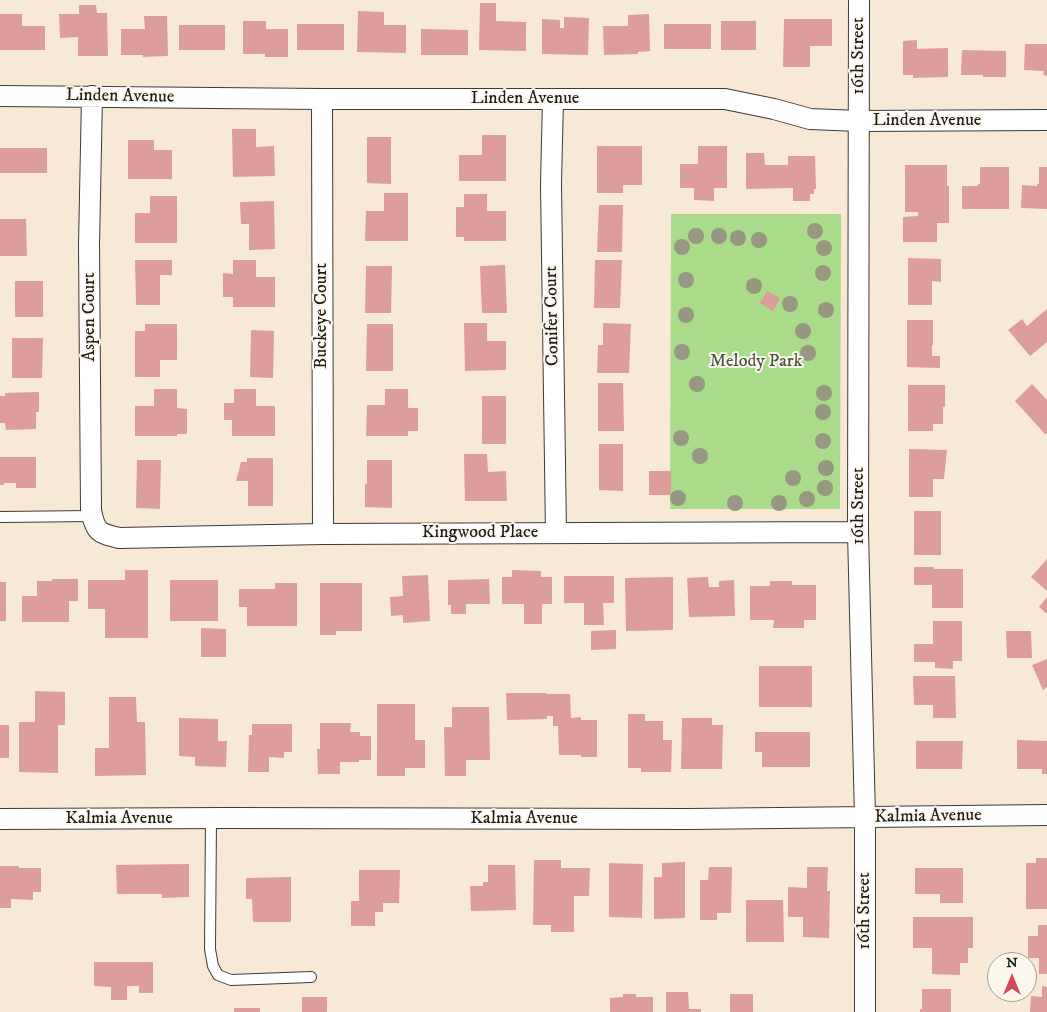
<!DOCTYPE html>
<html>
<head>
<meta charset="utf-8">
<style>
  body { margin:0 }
  #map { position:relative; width:1047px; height:1012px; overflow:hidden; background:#f8e9d6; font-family:"IM FELL DW Pica",serif }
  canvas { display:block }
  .north { position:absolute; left:987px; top:952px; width:50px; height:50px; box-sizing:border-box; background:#fbf7ec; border:1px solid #a29f99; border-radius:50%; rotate:0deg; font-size:14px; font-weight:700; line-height:20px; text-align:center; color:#1c1c1c }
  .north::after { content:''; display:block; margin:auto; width:18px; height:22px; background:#d1495b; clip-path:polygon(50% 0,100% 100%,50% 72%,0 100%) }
</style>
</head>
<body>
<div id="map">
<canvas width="1047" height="1012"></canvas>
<div class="north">N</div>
</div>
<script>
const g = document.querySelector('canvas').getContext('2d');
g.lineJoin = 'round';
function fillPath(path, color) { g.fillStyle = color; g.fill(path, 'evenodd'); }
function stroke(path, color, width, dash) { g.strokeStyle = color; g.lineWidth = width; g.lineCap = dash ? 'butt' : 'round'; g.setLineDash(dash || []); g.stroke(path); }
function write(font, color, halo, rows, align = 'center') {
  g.font = font + ' "IM FELL DW Pica",serif'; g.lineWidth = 4; g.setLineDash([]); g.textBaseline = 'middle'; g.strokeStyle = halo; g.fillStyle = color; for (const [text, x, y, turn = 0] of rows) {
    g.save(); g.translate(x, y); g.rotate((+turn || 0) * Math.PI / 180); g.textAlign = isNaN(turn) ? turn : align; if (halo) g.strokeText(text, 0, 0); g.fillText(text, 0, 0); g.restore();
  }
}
fillPath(new Path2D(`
  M671 214H841L840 509H670Z`), '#a9db8a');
fillPath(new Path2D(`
  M480 3H496V21L526 22V51L479 50Z
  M79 5H96L97 13H107L108 56H78V37L60 38 59 14H79Z
  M358 11 384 12V25H406V53L357 52Z
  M0 14H22V26H45V50H0Z
  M649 14 650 51 638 52V54L604 55 603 26H628V15Z
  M144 16H167L168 56 143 57V55H121V29H145Z
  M564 17 589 18 588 55 542 54V19L560 20V28H564Z
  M784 19H832V46H810V67H783Z
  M243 21H266V29H288V57H265V54H243Z
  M721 21H756V50H721Z
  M297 24H344V50H297Z
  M664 24H711V49H664Z
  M179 25H225V50H179Z
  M421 29 468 30V55H421Z
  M917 40V49L948 48V77L913 78V75H903V41Z
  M1025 44H1047V76L1043 75 1044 71 1024 70Z
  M962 50 1006 51V77H983V75H961Z
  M232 129H256V147L274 146 275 176 233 177Z
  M482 135H506V181H459V155H482Z
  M367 137H391V184L367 183Z
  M128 140H154V150H172V179H128Z
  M597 146H642V185H623V193H597Z
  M698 146H727V188H714V201L694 200V188H680V164H698Z
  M0 148H47V173H0Z
  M746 153H764L765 165H788V156H815L816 189H814V194H810V201H793V188L746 189Z
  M905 165H947V186H949V223H937V242H903V217L918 216V212H905Z
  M980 167H1009V209H962V186H978V184H980Z
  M1039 167H1047V209L1021 208 1022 185 1037 186V184H1039Z
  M384 193H408V241H365L366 211H384Z
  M464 194H487V211H506V241H464V237H456V207H464Z
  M150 196H177V243H135V213H150Z
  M274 201 275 249 249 250V224H241L240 202Z
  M599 205H623L622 252H597Z
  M0 219H26L27 256H0Z
  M908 258 941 259V282L932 281V305H908Z
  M135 260H172V275H160V305H136Z
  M233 260H256V277H275V307H233V297H223V273L233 274Z
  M595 260H622L620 308H594Z
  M505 265 507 313H482L480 266Z
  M366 266H392L391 313H365Z
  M15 281H43V317H15Z
  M767 291 780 298 773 311 760 303Z
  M1047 309V342L1030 356 1008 330 1022 319 1027 326Z
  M907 320H933V345H932V356H940V368L907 367Z
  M464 323H487V341H506V370L465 371Z
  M603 323 631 324 629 373H597L598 345H603Z
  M145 324H177V360H160V377H135V331H145Z
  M367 324H393V371H366Z
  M251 330 274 331 273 378 250 377Z
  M12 338H43L42 378H12Z
  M598 383H623L624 431H598Z
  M1032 384 1047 400V433L1045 434 1015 401Z
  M908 385H945V407H943V424H933V431H908Z
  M154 389H177V408L187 409V434H177V436H135V406H154Z
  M234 389H256V406H275V436H232V420H224V403H234Z
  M385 389H408V408H418V431H408V436H366L367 405H385Z
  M39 392V412H36V429L6 430 5 423H0V396H5V393Z
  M482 396H506V444H482Z
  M599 444H623V491L599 490Z
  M909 449 947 450 944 479H933V497H909Z
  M464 454H487L488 472 506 471 507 501H465Z
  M0 457H36V488H16V483H4V485H0Z
  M247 458H273V506H248V481H236L241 462H247Z
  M137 460H161L160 509 136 508Z
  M367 460H392V508L365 507V484H367Z
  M649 471H671V495H649Z
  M914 511H941V555H914Z
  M1047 559V591L1031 577Z
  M914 567H934V569H963V608H932V585H914Z
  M125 570H148V638H105V609H88V580H125Z
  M512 570 541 571V577H552V604H542V624H524V604H502V577H512Z
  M428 575 430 621 403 623V615L391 616 390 597 403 596 402 576Z
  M564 576H614V603H603L604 625H584V603H564Z
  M673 577V630L626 631 625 578Z
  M708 577 709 587H719V581L734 580 735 616 689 617 687 578Z
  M52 579H78V601H69V622H22V596H37V581H52Z
  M489 579 490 604H466V614H451V605H448V580Z
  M170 580H218V621H170Z
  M770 581H792V585H816V620H804V628H773L774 620H750V586H770Z
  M0 582H6V621H0Z
  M275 583H297V626H247V607H239V589H275Z
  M320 583H362V631H336V635H320Z
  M1047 597V614L1039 607Z
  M933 621H962V661H953V669L935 668V662H914V644H933Z
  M201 628 226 629V657H201Z
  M616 630V649L591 650V631Z
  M1006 631H1031L1032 658H1007Z
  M1047 659V687L1043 690 1032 665Z
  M759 666H812V707H759Z
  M913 676H955L956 718H933V705H914Z
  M35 691 65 692V725H58V773L19 772V722H35Z
  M506 693H546V694H570L571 718 581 717V720H597V757H581V755H559L558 726H553V716H547V719L507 720Z
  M109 697H136L137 722H145L146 775 95 776V748H109Z
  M377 704H415V740H425V768H405V776H377Z
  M452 707H489L490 760H466V776H445L444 727H452Z
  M628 714H645V721H663V740H672L671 772H641V768H628Z
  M179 718 218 719V741H227L226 767 195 766V757L179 756Z
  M682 718H712V725H723L722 769H681Z
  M320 723H351L350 732H360V736H371V760H359V762H340V774H318L317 749H320Z
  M252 724H292V752H284V758L269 757V772H248L249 735H252Z
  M0 725H9V758H0Z
  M755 732H810V767H762V752H755Z
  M1017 740 1047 741V774H1042V769H1017Z
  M916 741H963L962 769H916Z
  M1036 858H1047V909H1026V863H1036Z
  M534 860H561V868H590L589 896H574V932H551V925H533Z
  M685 862V918L654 919V877H662V863Z
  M609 863 643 864 642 918 609 917Z
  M189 864V897L162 898V894H117L116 865Z
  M488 865H515L516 910 471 911 470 886H483V882H488Z
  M0 866H19V868H41V892H33V900L11 899V908H0Z
  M709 867H732L731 913H717V920H700V880H708Z
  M807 867H828L827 891H830L829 938 803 937V917H788V887L807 888Z
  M915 868H963V903H940V894H915Z
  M359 870H400L399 903H383V912H375V926H351V901H359Z
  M291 877V922H253L252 899H246V878Z
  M746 900H783L784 942H746Z
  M913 917H973V948H968V963H960V975L932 974V948H913Z
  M1038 925H1047V974H1039V958H1028V936H1038Z
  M94 962H153V993H139V986H127V1000H111V987L94 986Z
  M1042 986 1047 987V1012H1030L1031 996 1042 997Z
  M922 989H951V1012H920V1009H922Z
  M666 992H688L689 1009H701V1012H666Z
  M623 994H636V997H653V1012H610V998L623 997Z
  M730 994H753V1012H730Z
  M302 997H327V1012H302Z
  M234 1008H260V1012H234Z`), '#dd9d9b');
const service = new Path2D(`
  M0 517 92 516
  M211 818 210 949 213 966 218 975 231 980 311 977`);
const minor = new Path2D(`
  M859 0 858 532 865 817V1012
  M0 96 322 99H725L774 109 810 119 858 121 1047 120
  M92 96 89 245 91 511C96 533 99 533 119 538L323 534 858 532
  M322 99 323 534
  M553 99 551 184 556 533
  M0 819 227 818 689 819 1047 815`);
stroke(service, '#3d3b38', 12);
stroke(minor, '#3d3b38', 22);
stroke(service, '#fff', 10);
stroke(minor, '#fff', 20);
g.fillStyle = '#969882';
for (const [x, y] of [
  [815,231],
  [696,236],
  [719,236],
  [738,238],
  [759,240],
  [682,247],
  [824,248],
  [823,273],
  [686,280],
  [754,286],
  [790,304],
  [826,310],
  [686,315],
  [803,331],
  [682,352],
  [808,353],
  [697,384],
  [824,393],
  [823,412],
  [681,438],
  [823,441],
  [700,456],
  [826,468],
  [793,478],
  [825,488],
  [678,498],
  [807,499],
  [735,503],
  [779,503]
]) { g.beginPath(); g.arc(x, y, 8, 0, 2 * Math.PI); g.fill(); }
write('18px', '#1c1c1c', '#fbf7ec', [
  ["16th Street",859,56,-90],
  ["Linden Avenue",120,97,1],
  ["Linden Avenue",525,99],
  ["Linden Avenue",927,121],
  ["Buckeye Court",322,316,-90],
  ["Conifer Court",553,316,-91],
  ["Aspen Court",90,317,-90],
  ["16th Street",859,506,-90],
  ["Kingwood Place",480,533],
  ["Kalmia Avenue",928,817,-1],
  ["Kalmia Avenue",119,819],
  ["Kalmia Avenue",524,819],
  ["16th Street",865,911,-90]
]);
write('18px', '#46553d', '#fbf7ec', [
  ["Melody Park",756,362]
]);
</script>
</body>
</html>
